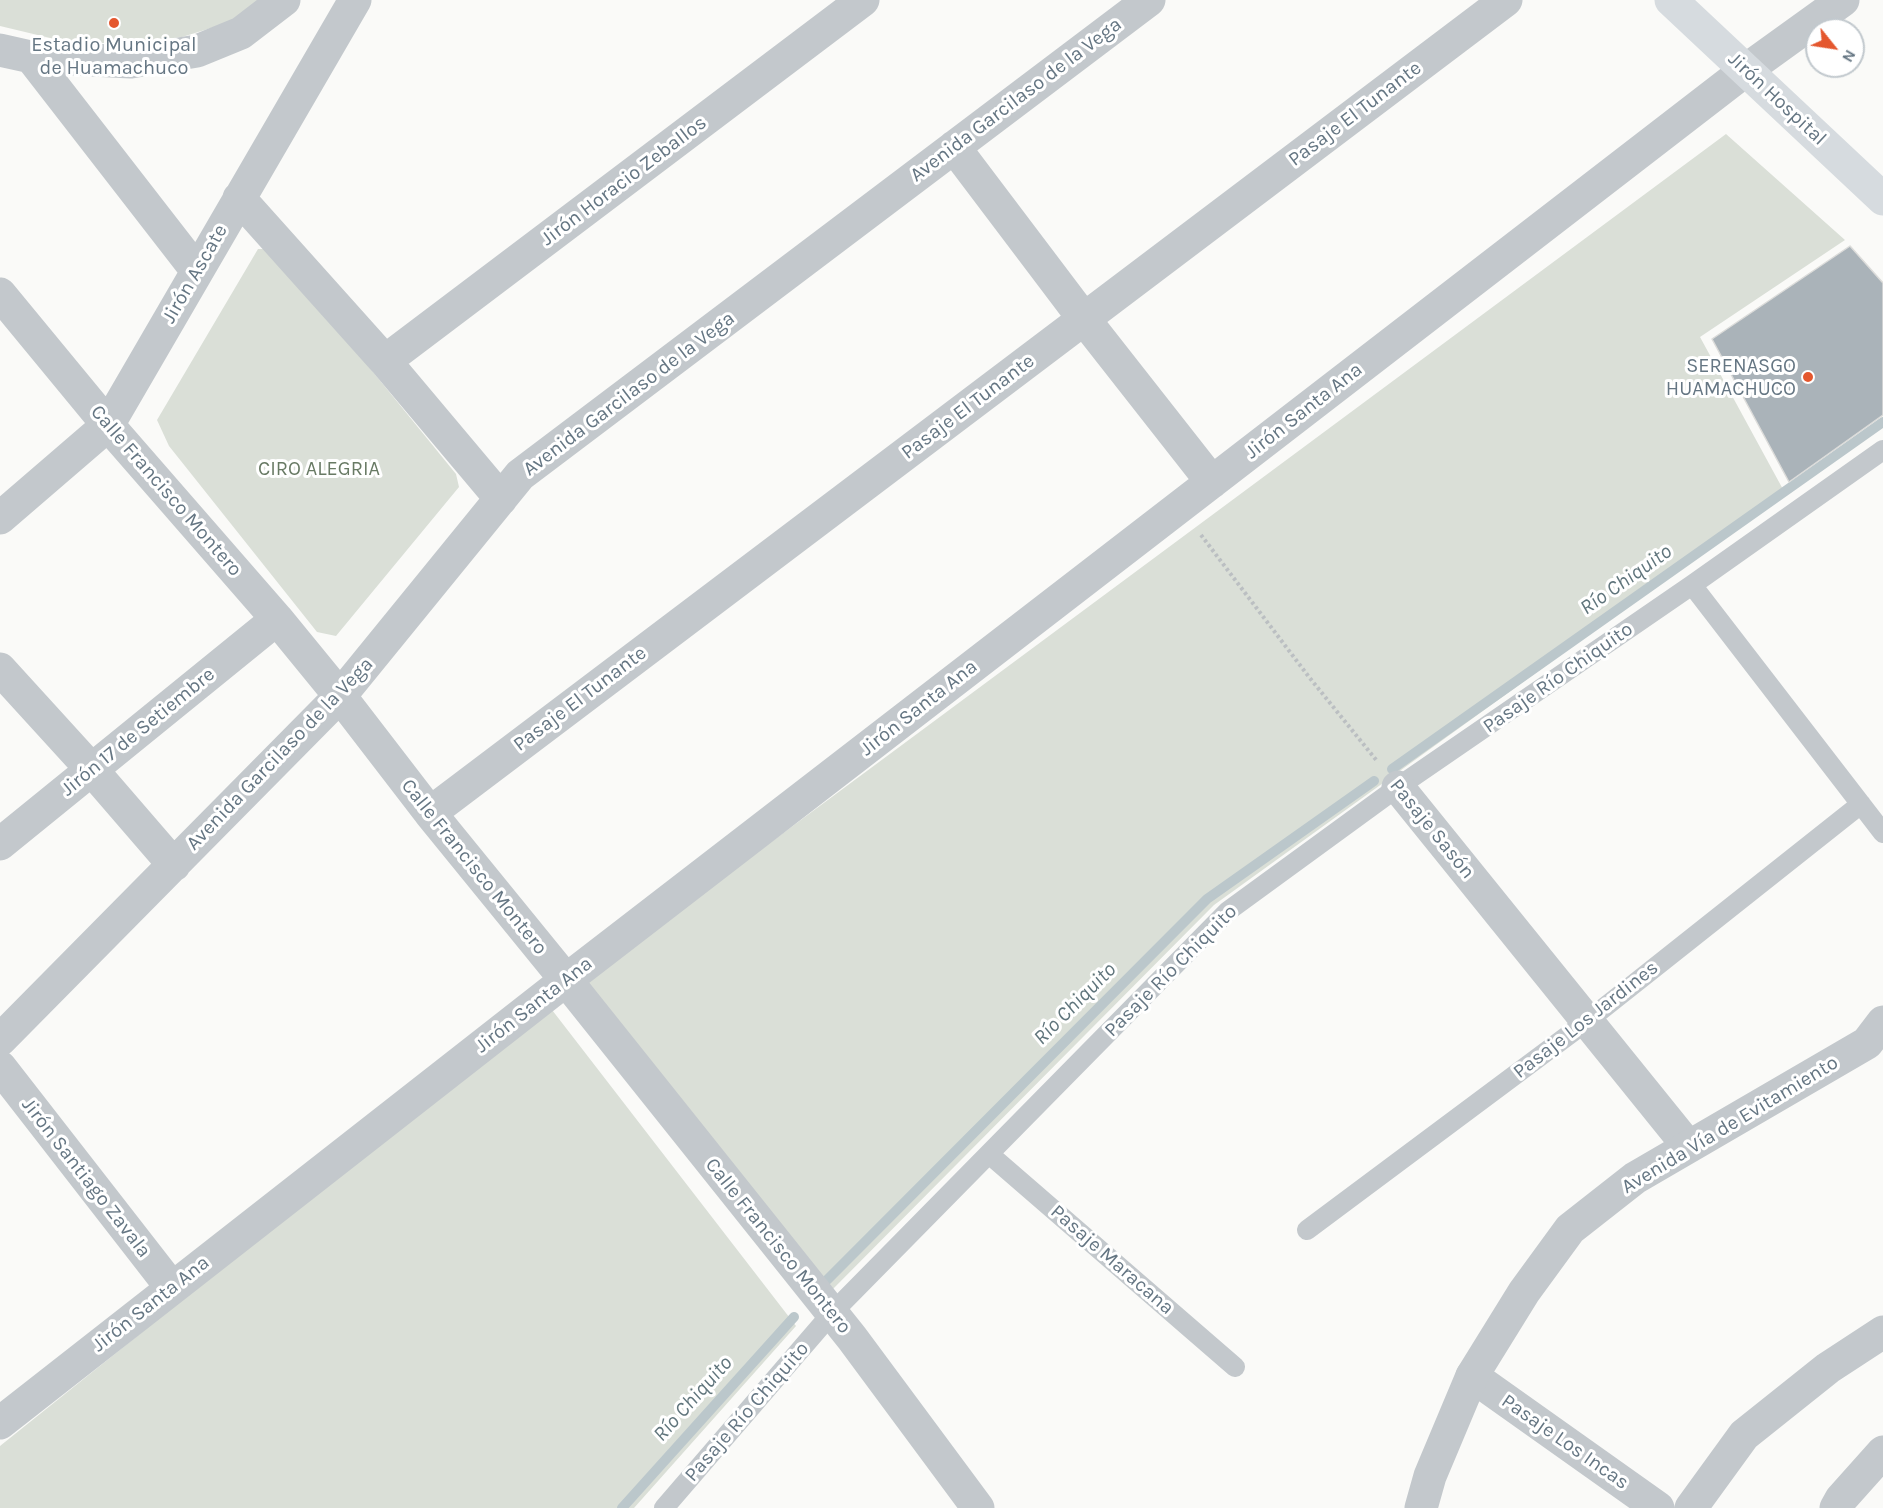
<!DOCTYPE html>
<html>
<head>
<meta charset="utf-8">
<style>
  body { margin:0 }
  #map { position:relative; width:1883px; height:1508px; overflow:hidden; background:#fafaf8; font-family:Karla,sans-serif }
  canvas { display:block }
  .north { position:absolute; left:1805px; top:18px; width:60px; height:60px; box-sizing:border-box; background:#fff; border:2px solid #c1c8cd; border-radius:50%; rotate:120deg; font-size:16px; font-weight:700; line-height:24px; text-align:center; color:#657683 }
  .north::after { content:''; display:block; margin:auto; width:21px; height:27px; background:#e4572e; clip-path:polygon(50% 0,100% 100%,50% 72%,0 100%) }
</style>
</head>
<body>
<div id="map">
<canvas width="1883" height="1508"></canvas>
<div class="north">N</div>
</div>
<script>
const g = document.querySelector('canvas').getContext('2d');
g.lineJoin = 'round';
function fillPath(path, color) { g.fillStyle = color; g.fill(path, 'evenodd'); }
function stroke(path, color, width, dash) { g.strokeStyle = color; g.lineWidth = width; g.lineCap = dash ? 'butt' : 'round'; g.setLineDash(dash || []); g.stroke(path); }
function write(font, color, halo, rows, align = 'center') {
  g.font = font + ' Karla,sans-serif'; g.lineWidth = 6; g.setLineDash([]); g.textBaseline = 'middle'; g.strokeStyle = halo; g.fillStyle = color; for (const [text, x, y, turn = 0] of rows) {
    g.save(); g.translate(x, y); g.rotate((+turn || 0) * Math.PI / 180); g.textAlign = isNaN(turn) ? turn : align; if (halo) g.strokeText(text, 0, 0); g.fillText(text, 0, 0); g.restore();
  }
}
fillPath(new Path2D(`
  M0 0H261L237 20 182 37 131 43H71L0 26Z
  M1726 134 1845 240 1700 337 1785 493 1214 905 829 1293 585 980Z
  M258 249H273L456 474 459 487 336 636 317 632 169 446 157 420Z
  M549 1006 796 1326 634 1508H0V1446Z`), '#dadfd7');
stroke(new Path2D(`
  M1392 769 1883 422
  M827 1280 1207 899 1374 781
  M622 1508 794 1317`), '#bbc7cb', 10);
const building = new Path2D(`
  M1850 246 1883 283V415L1789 482 1712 339Z`);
fillPath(building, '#aab3b9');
stroke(building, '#dcdcda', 1.5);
stroke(new Path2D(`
  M1201 535 1309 677 1377 761`), '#bbbfc2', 4, [3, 3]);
stroke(new Path2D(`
  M1692 585 1883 833
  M989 1154 1235 1367
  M1307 1230 1586 1022 1861 804
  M664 1508 832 1313 1228 911 1398 787 1692 585 1883 450`), '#c3c8cc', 20);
stroke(new Path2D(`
  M0 50 31 57 131 62 197 51 241 33 284 0
  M31 57 197 271
  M954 147 1084 319 1212 482
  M239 198 385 361 501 499
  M0 294 108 425 277 619 340 696 430 813 566 980 852 1338 978 1508
  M385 361 863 0
  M0 518 108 425 355 0
  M0 669 92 770 174 865
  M1398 787 1688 1146
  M430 813 1506 0
  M0 844 277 619
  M0 1040 340 696 520 475 1149 0
  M0 1067 172 1288
  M1472 1376 1658 1508
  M0 1423 566 980 1746 70
  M1691 1508 1744 1435 1828 1368 1883 1332
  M1836 1508 1841 1499 1883 1452`), '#c3c8cc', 33);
stroke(new Path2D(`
  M1746 70 1843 0
  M1421 1508 1430 1476 1472 1376 1524 1292 1570 1229 1635 1178 1867 1043 1883 1022`), '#c3c8cc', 33);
stroke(new Path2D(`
  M1671 0 1883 199`), '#d6dbdf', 33);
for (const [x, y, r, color] of [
  [114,23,6,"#e4572e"],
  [1808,377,6,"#e4572e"]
]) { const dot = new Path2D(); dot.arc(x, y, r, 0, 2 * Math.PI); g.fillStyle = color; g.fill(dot); stroke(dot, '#fff', 2); }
write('20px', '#657683', '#fff', [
  ["Estadio Municipal",114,45],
  ["de Huamachuco",114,68],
  ["SERENASGO",1796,366,"right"],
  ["HUAMACHUCO",1796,389,"right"]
]);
write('20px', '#657683', '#fff', [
  ["Jirón Hospital",1777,99,43],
  ["Avenida Garcilaso de la Vega",1016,100,-37],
  ["Pasaje El Tunante",1355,114,-37],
  ["Jirón Horacio Zeballos",624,181,-37],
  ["Jirón Ascate",195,274,-60],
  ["Avenida Garcilaso de la Vega",629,394,-37],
  ["Pasaje El Tunante",968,407,-37],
  ["Jirón Santa Ana",1304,411,-38],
  ["Calle Francisco Montero",166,491,49],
  ["Pasaje Río Chiquito",1558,678,-35],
  ["Pasaje El Tunante",580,699,-37],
  ["Jirón Santa Ana",919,708,-38],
  ["Jirón 17 de Setiembre",138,732,-39],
  ["Avenida Garcilaso de la Vega",280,754,-46],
  ["Pasaje Sasón",1432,829,51],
  ["Calle Francisco Montero",474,867,51],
  ["Pasaje Río Chiquito",1171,971,-45],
  ["Jirón Santa Ana",534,1005,-38],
  ["Pasaje Los Jardines",1586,1020,-38],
  ["Avenida Vía de Evitamiento",1730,1125,-31],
  ["Jirón Santiago Zavala",86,1178,52],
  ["Calle Francisco Montero",778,1246,51],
  ["Pasaje Maracana",1112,1260,41],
  ["Jirón Santa Ana",151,1304,-38],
  ["Pasaje Río Chiquito",747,1412,-49],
  ["Pasaje Los Incas",1565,1442,35]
]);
write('20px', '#687a64', '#fff', [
  ["CIRO ALEGRIA",319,469]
]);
write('italic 21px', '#60757c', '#fff', [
  ["Río Chiquito",1626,580,-35],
  ["Río Chiquito",1075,1004,-45],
  ["Río Chiquito",693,1399,-48]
]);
</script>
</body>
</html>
